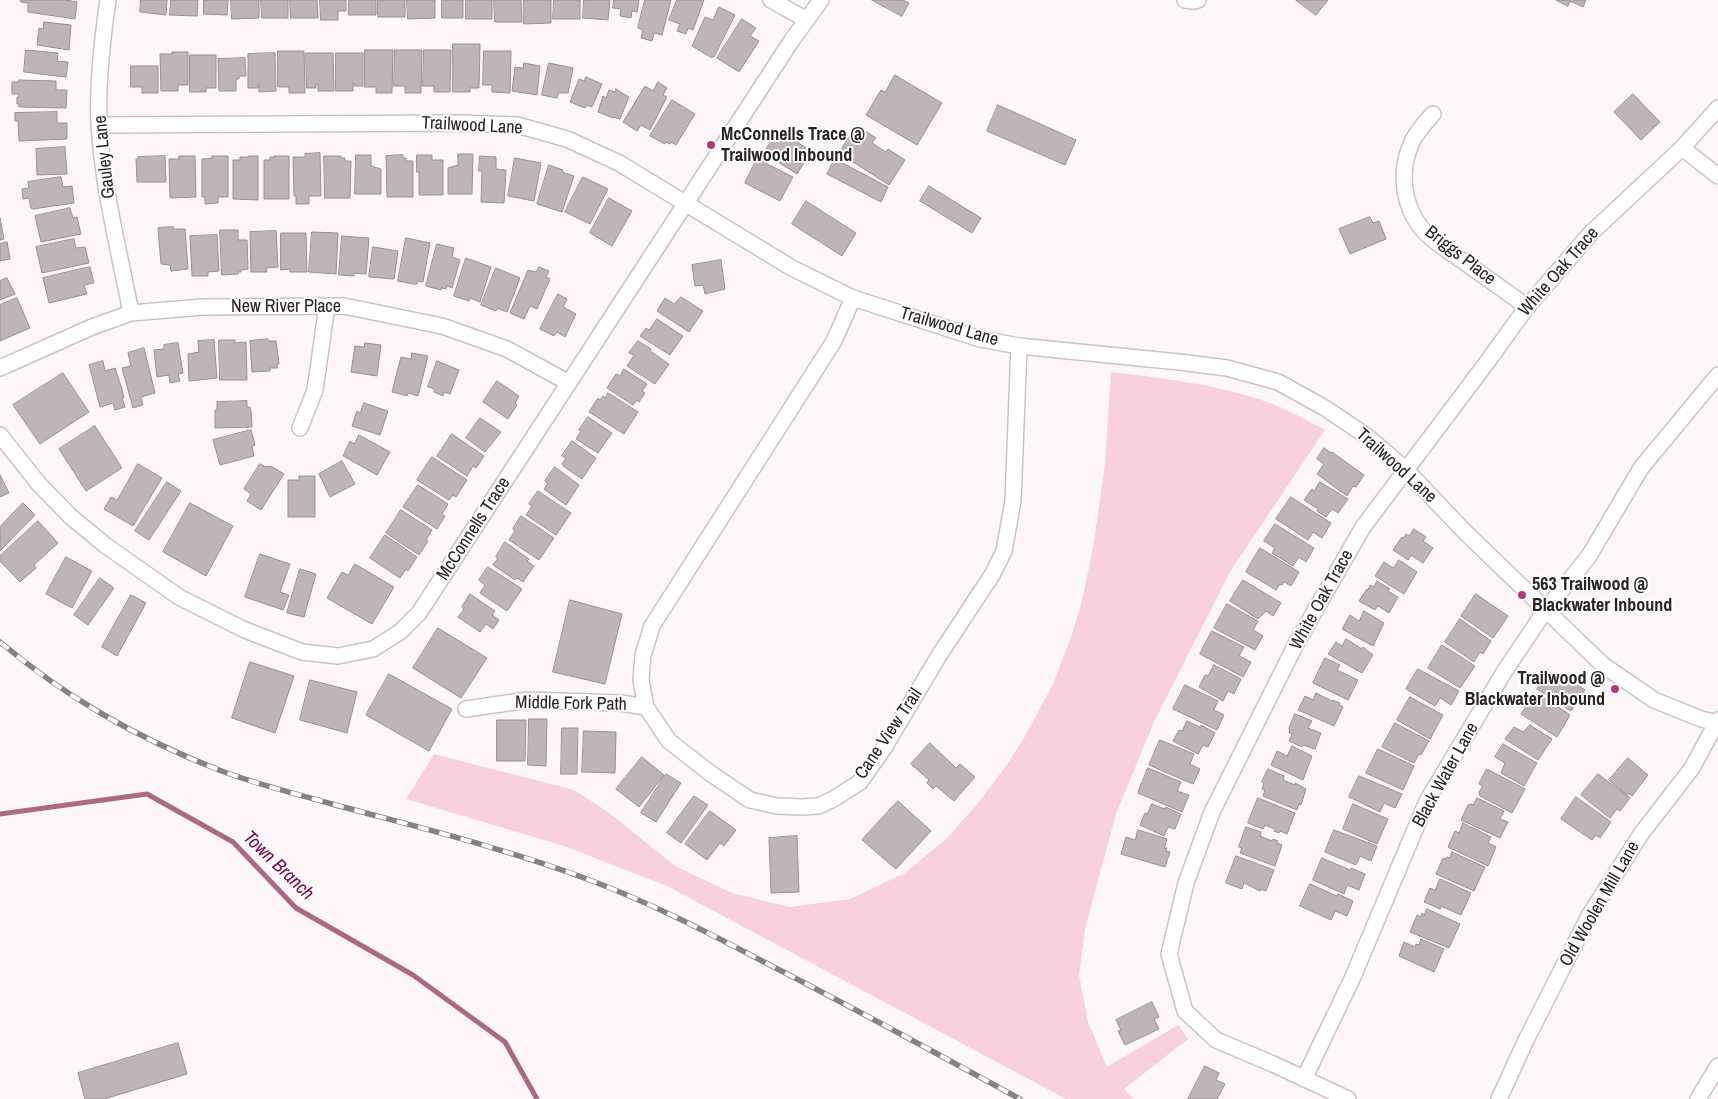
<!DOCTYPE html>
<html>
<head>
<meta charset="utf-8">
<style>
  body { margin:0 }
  canvas { display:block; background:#fef7f9 }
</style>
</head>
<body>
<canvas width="1718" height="1099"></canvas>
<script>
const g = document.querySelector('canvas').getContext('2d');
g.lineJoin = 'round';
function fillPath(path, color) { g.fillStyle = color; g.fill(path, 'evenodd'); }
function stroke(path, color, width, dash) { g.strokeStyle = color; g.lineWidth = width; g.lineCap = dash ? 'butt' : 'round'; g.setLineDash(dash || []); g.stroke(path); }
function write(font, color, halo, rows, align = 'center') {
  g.font = font + ' "Archivo Narrow",sans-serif'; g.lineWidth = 4; g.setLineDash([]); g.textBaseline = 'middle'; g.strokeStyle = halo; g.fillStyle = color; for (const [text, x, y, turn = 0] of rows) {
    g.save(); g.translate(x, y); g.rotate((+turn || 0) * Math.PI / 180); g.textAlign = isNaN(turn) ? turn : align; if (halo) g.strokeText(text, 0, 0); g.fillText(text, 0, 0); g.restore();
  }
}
fillPath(new Path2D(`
  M1111 372C1160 378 1208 383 1255 398 1280 405 1303 418 1325 430L1230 572 1154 722 1116 814 1085 929 1079 975 1088 1022 1107 1067 1178 1025 1188 1039 1124 1089 1134 1099H1066L667 886 564 846 406 799 434 754 574 790 608 812 675 866 732 893 790 907 850 899 905 873 947 838 978 803 1006 766 1024 738 1053 684 1070 640 1081 605 1093 548 1105 464Z`), '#f9d0df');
stroke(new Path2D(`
  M0 814 147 794 233 842 296 908 413 975 505 1042 537 1099`), '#ad6885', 5);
const building = new Path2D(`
  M21 0H66L77 2 75 19 28 12V3L21 2Z
  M141 0H167L166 15 140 12Z
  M171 0H198L197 16 170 15Z
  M204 0H228L227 15 204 14Z
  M231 0H259V18L232 19Z
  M261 0H288V18H262Z
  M290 0H317L318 18H291Z
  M320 0H346V11H338V20H321Z
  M349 0H376V15H349Z
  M378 0H405V17H378Z
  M407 0H435V18L408 19Z
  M442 0H463V18H442Z
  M466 0H492V19H466Z
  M494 0H521L522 22H495Z
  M524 0H551V23L524 24Z
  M554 0H580V19H553Z
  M584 0H610L608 20 583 18Z
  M614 0H639L637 12 632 11 631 18 620 16 621 9 613 8Z
  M645 0H671L662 35 654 33 652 41 641 38 643 30 638 28Z
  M677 0H704L693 30 688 28 686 34 677 31 680 24 669 20Z
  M872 0H903L909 3 902 16Z
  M1296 0H1328L1316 15Z
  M1556 0H1586L1583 7 1570 1 1568 6Z
  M719 7 735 15 714 57 713 56 712 58 692 46 705 17 713 20Z
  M742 19 756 28 750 36 759 41 739 72 717 58Z
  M44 22 71 25 69 50 37 45 39 28 43 29Z
  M453 44H480L479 88H470V92H453Z
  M26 50 58 53 57 61 68 62 66 77 24 72Z
  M365 50H393L392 93H376V87H365Z
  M395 50H422L421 93H405V86H394Z
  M424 50H451L450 92H434V86H423Z
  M278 51H304L305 93H289V87H278Z
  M484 51H511L510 93 492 92V85H483Z
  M172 52H188V85H178V91H161L160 54H172Z
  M275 53 276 91 259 92V84H258V88H248V54Z
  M306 53H333L334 91H318V84H316V88H307Z
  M336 53H363V86H354V83H353V91H336Z
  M190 55H216V88H206V92H190Z
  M245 58 246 76H239V79H236V91H219L218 59Z
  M524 63 540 66 537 95 512 91 515 67 523 68Z
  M549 63 573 68 568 93H558L557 98 542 95Z
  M131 66H158V93H142V87H131Z
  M895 75 942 103 917 145 866 115 881 90 885 92Z
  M586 77 602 84 592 107 587 105 585 108 570 102 579 79 584 81Z
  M19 80 56 81V90H67L66 108 19 107V104H17V97H19V94H12V82H19Z
  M658 82 667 88 663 95 667 97 650 130 641 125 637 131 623 122 645 86 653 91Z
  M616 89 629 97 620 119 613 117V118L598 112 603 96 606 98 609 90 615 92Z
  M1633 94 1660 122 1641 140 1614 112Z
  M672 100 695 114 676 145 671 142 670 144 666 142 665 144 650 136Z
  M998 105 1076 140 1065 165 987 131Z
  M57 112V123H67V139L19 141 18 121H15V113Z
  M857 126 876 138 872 143 886 152 888 149 905 160 889 185 839 153Z
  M778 130 811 151 797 174 764 153Z
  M65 147 67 174 37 175 36 149Z
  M320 153 321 196H309V204H296V196H294L293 157H305V154Z
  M458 154H473L472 194H448V168L458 165Z
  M356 155H371V166L381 169V194H355Z
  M403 155V158H406V161H413V197H387L386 156Z
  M417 155H432V160H443V195H419V172H417Z
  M165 156 166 182H137L136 159H138V157Z
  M179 156H195L196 197 170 198 169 159H179Z
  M212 156H228V197H218V203L205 204V197H202V159L212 158Z
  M249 156H258V200L233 199V160H240V157H249Z
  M274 156H289V199H264V160H270V157H274Z
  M324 156H341V158H345V161H351L350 198H325Z
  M480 156 496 157V169L506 170 504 203 481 202 482 171H479Z
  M515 158 541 163 534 201 508 196Z
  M757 159 793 177 780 201 745 183Z
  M835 159 888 187 881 202 827 174Z
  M549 165 563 170 562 172 574 176 562 212 537 204Z
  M61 177 63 187 72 186 74 203 33 209 31 208 29 198 23 199 22 189 29 188 28 182Z
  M583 177 608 189 590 224 565 212Z
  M929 186 981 218 972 233 920 201Z
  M609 198 632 211 612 246 590 233Z
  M806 201 856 233 842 256 792 224Z
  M70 208 73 218 77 217 81 234 41 242 35 216Z
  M1370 217 1373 223 1379 221 1386 239 1350 254 1339 229Z
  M0 218 4 239 0 240Z
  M173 227V229H185L188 269 171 271 170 265 161 264 158 228Z
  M220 230H238V240H247L248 269 241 270V272H238V274L222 275Z
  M276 231 278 267 266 268 267 272H251L250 232Z
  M312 232 338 233 336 274 309 272Z
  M281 233H306L307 272H290V269L281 270Z
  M217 235 219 271 208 272V276H192L190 236Z
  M342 236 369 238 366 274 354 273V276L339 275Z
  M406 238 430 243 423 282 417 281V284H413L398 281Z
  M74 239 76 248 85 247 89 263 42 273 36 247Z
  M7 242 10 259 0 261V244Z
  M437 244 454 248 452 257 460 260 452 288 447 286 446 289 441 288V290L426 286Z
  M373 247 398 251 394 279 369 277Z
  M466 258 491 267 480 302 470 298 469 301 454 296Z
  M721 260 725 289 705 294 703 285 695 286 692 265Z
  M90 267 94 283 84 285 87 294 49 303 43 278Z
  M539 267 549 271 546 277 550 279 537 309 530 306 524 319 510 313 528 270 536 272Z
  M496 268 520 278 507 312 497 308 496 311 481 305Z
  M7 278 15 294 0 300V281Z
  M558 294 567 299 563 307 576 314 565 337 557 332 554 336 540 329Z
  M681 297 703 311 689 332 657 311 665 298 674 304Z
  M17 298 30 328 0 341V305Z
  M657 319 683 336 670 355 640 336 646 328 649 330Z
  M268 339 269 341H276L279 364H277V368H270V371L252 372 250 341Z
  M214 340 217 378 189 381 188 354 199 352 198 341Z
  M219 340H235V343L246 342 247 380H220Z
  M638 341 651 349 650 351 669 364 655 384 627 366 634 355 629 353Z
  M178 343 183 373 178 374 180 381 170 383 169 375 157 377 154 350 164 349V345Z
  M365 343 381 345 377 376 351 372 355 346 364 347Z
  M144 348 155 393 141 397 143 405 133 408 122 368 131 366 128 353Z
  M412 353 428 356 418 396 408 393 407 396 392 392 401 357 411 359Z
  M103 361 105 371 115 368 122 389 124 398H122L125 407 115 410 113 403 100 407 89 365Z
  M437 361 459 370 450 394 444 392 443 396 434 392 435 389 428 387Z
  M624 369 647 384 642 391 645 393 639 402 637 400 633 405 607 388 616 374 620 376Z
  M63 373 89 412 40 444 13 405Z
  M497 381 519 396 515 404 517 405 508 419 483 402Z
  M608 393 638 412 624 434 589 412 598 398 600 400 603 396 605 398Z
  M247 401V407H250L251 411 252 427 215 428V410H217V402Z
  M364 403 388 411 380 435 352 426 357 411 360 413Z
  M588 417 612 433 598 453 576 439 581 431 579 430Z
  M480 418 501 432 485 452 466 438Z
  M95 426 122 468 86 491 59 449Z
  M251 430 255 445 252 446 254 456 220 465 213 440Z
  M452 434 484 456 476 468 473 466 467 476 437 456Z
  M359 435 390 452 377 475 343 456 350 441 354 444Z
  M572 441 596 458 582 479 563 466 564 465 562 464 566 458 562 456Z
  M1324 448 1331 453 1332 452 1364 475 1356 487 1353 486 1347 496 1317 474 1324 464 1317 459Z
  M432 457 467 480 456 497 453 495 449 500 417 480Z
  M342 461 355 484 330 497 319 474Z
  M138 464 162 478 133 526 104 509 111 497 117 500Z
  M260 464 266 467 267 466 270 467 271 466 284 474 261 510 247 501 251 494 244 489Z
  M555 467 579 485 566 505 544 489 548 483 545 481Z
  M0 475 9 493 0 497Z
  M299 476H315V517H288V480H299Z
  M167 482 181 491 149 540 135 531Z
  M1320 482 1348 499 1338 513 1332 509 1326 517 1317 511 1318 509 1304 500 1312 489 1314 491Z
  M418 485 448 504 442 514 445 516 437 529 403 507Z
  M538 491 571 513 556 535 526 515 532 506 529 504Z
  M1291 497 1331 523 1322 538 1313 532 1308 540 1276 519Z
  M23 503 35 515 0 551V527Z
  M190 503 233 526 206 576 163 552Z
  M401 510 432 530 426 540 428 541 419 555 386 533Z
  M521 516 554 538 539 560 509 540 515 531 513 529Z
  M38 521 58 543 34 565 36 568 20 582 0 561V556Z
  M1275 524 1314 548 1306 562 1299 557 1293 566 1272 553 1275 548 1264 541Z
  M1414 529 1426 537 1423 541 1433 548 1423 563 1411 555 1408 560 1393 550 1402 537 1404 538 1406 534 1409 536Z
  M385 535 417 557 408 571 406 569 400 578 370 558Z
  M505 542 529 559 527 561 534 566 523 582 517 578 515 580 493 565 498 558 496 557Z
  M1260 548 1299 572 1291 586 1284 582 1282 585 1280 584 1276 590 1246 572Z
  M260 554 290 564 280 592 289 595 283 610 245 597Z
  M66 557 92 571 72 608 46 594Z
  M1399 560 1417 572 1404 594 1375 576 1384 562 1393 568Z
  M355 564 394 587 372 624 327 598 342 572 348 575Z
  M488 567 522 589 507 611 480 593 485 585 479 580Z
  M300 569 316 574 304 617 287 613Z
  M100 578 114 588 88 625 74 615Z
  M1243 580 1281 603 1273 616 1266 611 1258 619 1230 601Z
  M1377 581 1390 589 1388 591 1398 597 1389 613 1378 606 1375 610 1359 601 1367 589 1368 590 1370 585 1374 587Z
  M470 594 495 611 492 615 499 620 493 629 486 624 480 632 458 617 464 609 462 607Z
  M1476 594 1508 616 1493 638 1461 616Z
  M131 595 146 603 117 656 102 647Z
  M570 600 622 614 605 684 553 672Z
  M1227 604 1258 621 1253 630 1263 636 1255 650 1214 628Z
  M1364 611 1384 623 1373 646 1342 629 1350 615 1359 621Z
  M1460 619 1491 641 1483 654 1480 652 1474 662 1445 642Z
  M438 628 487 658 461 698 413 668Z
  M1212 631 1244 647 1239 656 1251 662 1243 677 1200 654Z
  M1346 639 1362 649 1363 647 1373 655 1362 673 1328 654 1336 642 1342 646Z
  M1442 645 1475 666 1460 688 1428 668Z
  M1325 658 1340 665 1337 670 1358 680 1348 700 1313 683Z
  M250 662 294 676 275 733 232 718Z
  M1214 665 1241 679 1234 694 1228 691 1223 701 1199 687 1205 675 1208 676Z
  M1418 669 1459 691 1451 705 1440 698 1435 706 1406 689Z
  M389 674 452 709 429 751 366 715Z
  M1546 676 1556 683 1558 680 1560 681 1563 676 1585 690 1571 711 1537 689Z
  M310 680 357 692 347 733 300 720Z
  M1185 685 1218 701 1214 710 1224 715 1217 730 1173 709Z
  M1316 693 1332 701 1333 700 1340 703 1339 705 1343 707 1334 726 1298 710 1305 696 1313 700Z
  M1541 695 1570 715 1557 737 1521 714 1530 700 1533 702 1535 699 1538 701Z
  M1410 697 1443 715 1430 739 1397 720Z
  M1295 714 1312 721 1308 728 1321 733 1315 749 1303 745 1302 747 1289 741 1292 734 1289 733 1290 730 1289 729Z
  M529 719H547L546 766 528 765Z
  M497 720H526L525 761H497Z
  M1187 721 1200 727 1201 725 1215 733 1208 747 1203 745 1198 754 1173 741 1179 730 1182 731Z
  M1395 723 1429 741 1421 755 1419 754 1414 763 1382 747Z
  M1530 725 1552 739 1538 760 1505 739 1514 727 1523 732Z
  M562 728H578L577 774H561Z
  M584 731 616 732 615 773 582 772Z
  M1160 740 1194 754 1190 764 1200 769 1193 784 1149 765Z
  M930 743 956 768 960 764 975 777 954 801 936 786 933 789 927 783 929 780 911 764Z
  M1503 744 1537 763 1524 786 1501 773 1505 763 1495 757Z
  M1292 746 1312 756 1303 780 1271 765 1277 751 1287 756Z
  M1378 749 1414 766 1403 790 1366 773Z
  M642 757 664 775 639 807 616 789Z
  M1628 758 1648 775 1632 796 1629 793 1627 795 1609 780Z
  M1148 768 1181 782 1177 791 1189 795 1182 812 1138 793Z
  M1268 769 1284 776 1283 780 1295 785V783L1306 789 1301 805 1299 804 1297 810 1263 796 1265 790 1262 789 1264 783 1262 782Z
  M1487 769 1525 789 1512 813 1480 796 1479 792 1483 786 1479 784Z
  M666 774 681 783 656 822 641 813Z
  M1598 774 1630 798 1620 811 1617 809 1610 818 1581 795Z
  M1359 776 1402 794 1395 808 1384 803 1380 812 1349 797Z
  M694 796 708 805 681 843 667 833Z
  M1576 797 1611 822 1600 838 1596 835 1592 840 1561 819Z
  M1258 798 1295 813 1287 834 1280 831 1279 833 1274 831 1275 829 1265 825 1263 829 1248 823Z
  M1477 798 1504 811 1500 819 1508 822 1500 838 1461 820 1468 805 1471 804 1473 805Z
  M898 801 931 831 896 869 862 840Z
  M1152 804 1165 809 1166 807 1181 814 1175 829 1168 827 1164 836 1140 825 1145 813 1147 814Z
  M1353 804 1388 819 1377 844 1343 829Z
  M710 811 736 830 724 846 720 843 707 860 685 844Z
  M1463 823 1491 837 1488 843 1496 847 1488 866 1448 847 1455 831 1459 833Z
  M1246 827 1261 832 1260 836 1272 841 1273 839 1278 841 1277 843 1282 845 1275 866 1240 853 1242 848 1239 847Z
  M1138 830 1167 839 1164 848H1167L1166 851 1170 852 1165 867 1121 854 1126 837 1135 840Z
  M1334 830 1377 846 1371 861 1360 856 1356 865 1325 852Z
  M797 836 799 892 771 893 769 838Z
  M1452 852 1485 867 1474 891 1436 874 1443 858 1446 859 1447 857 1450 858Z
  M1236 856 1274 870 1266 891 1260 889V891L1244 883 1242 889 1226 883Z
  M1322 858 1350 870 1351 868 1365 874 1359 890 1347 885 1344 894 1313 880Z
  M1440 879 1471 893 1461 915 1441 906 1440 909 1424 902 1430 888 1435 890Z
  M1310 884 1337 896 1338 894 1353 901 1347 916 1335 911 1331 920 1300 906Z
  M1427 909 1460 924 1449 948 1410 932 1417 915 1421 917 1422 913 1424 915Z
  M1421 939 1444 949 1434 972 1399 956 1404 942 1415 947 1416 944 1419 945Z
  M1152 1002 1159 1017 1154 1019 1159 1029 1125 1045 1118 1031 1121 1030 1116 1020Z
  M178 1043 187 1074 104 1099H85L78 1073Z
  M1205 1066 1219 1073 1216 1080 1225 1084 1217 1099H1188Z`);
fillPath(building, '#bfb5b9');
stroke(building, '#998f93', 1);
const street = new Path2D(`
  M108 0C102 41 97 83 99 125 103 188 119 251 131 313
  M771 0 807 20
  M1185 0 1194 1 1198 0
  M1433 114C1425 123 1417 131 1412 142 1399 170 1402 204 1422 229 1434 243 1452 253 1467 264 1487 278 1507 292 1527 307
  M99 125 460 123 517 125 567 139 619 163 792 268 853 298 980 339 1019 346 1179 362 1227 368 1278 382 1325 408 1368 437 1406 470 1464 531 1603 665 1654 700 1701 719 1718 723
  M1682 148 1718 176
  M853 298 834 341 652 626 643 655 641 680 646 707 669 741 710 773 750 800 777 806 802 807 819 806 835 798 860 782 884 748 940 654 992 575 1004 551 1013 501 1019 346
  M0 368 92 327 131 313 202 307 344 306 442 326 507 349 569 383
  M300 428 315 390 327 306
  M0 435 38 483 70 516 105 545 179 597 245 630 302 652 338 656 373 649 400 632 419 613 792 40 821 0
  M466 709 528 700 621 703 646 707
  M1304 1079 1352 979 1427 801 1504 672 1545 611 1589 556 1641 468 1718 375
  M1348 1099 1273 1064 1216 1040 1185 1011 1169 954 1186 883 1212 812 1297 642 1363 527 1485 365 1527 307 1591 233 1682 148 1718 108
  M1499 1099 1526 1040 1589 916 1641 834 1692 768 1718 720
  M1698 1099 1718 1066`);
stroke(street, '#ccc2c6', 18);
stroke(street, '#fff', 15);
const rail = new Path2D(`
  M0 642C67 698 137 738 219 770 255 784 294 793 332 804 417 827 504 848 587 879 649 902 707 932 766 963 852 1007 936 1053 1020 1099`);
stroke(rail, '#868182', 5.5);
stroke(rail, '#fff', 4, [11]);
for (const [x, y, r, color] of [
  [711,145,5,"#b93478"],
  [1522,595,5,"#b93478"],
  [1615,689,5,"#b93478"]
]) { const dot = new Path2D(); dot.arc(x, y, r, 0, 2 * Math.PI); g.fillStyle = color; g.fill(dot); stroke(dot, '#fff', 2); }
write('18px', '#272324', '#fff', [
  ["Trailwood Lane",472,126,3],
  ["Gauley Lane",105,157,-96],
  ["Briggs Place",1460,256,38],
  ["White Oak Trace",1559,272,-49],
  ["New River Place",286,307],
  ["Trailwood Lane",949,327,16],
  ["Trailwood Lane",1396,466,42],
  ["McConnells Trace",474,529,-57],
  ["White Oak Trace",1322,600,-61],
  ["Middle Fork Path",571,704,1],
  ["Cane View Trail",889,734,-56],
  ["Black Water Lane",1446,775,-61],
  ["Old Woolen Mill Lane",1600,904,-60]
]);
write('bold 18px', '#272324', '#fff', [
  ["McConnells Trace @",721,135],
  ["Trailwood Inbound",721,156],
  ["563 Trailwood @",1532,585],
  ["Blackwater Inbound",1532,606],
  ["Trailwood @",1605,679,"right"],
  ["Blackwater Inbound",1605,700,"right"]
], 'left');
write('italic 19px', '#7d064b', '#fff', [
  ["Town Branch",278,866,44]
]);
</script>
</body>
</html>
